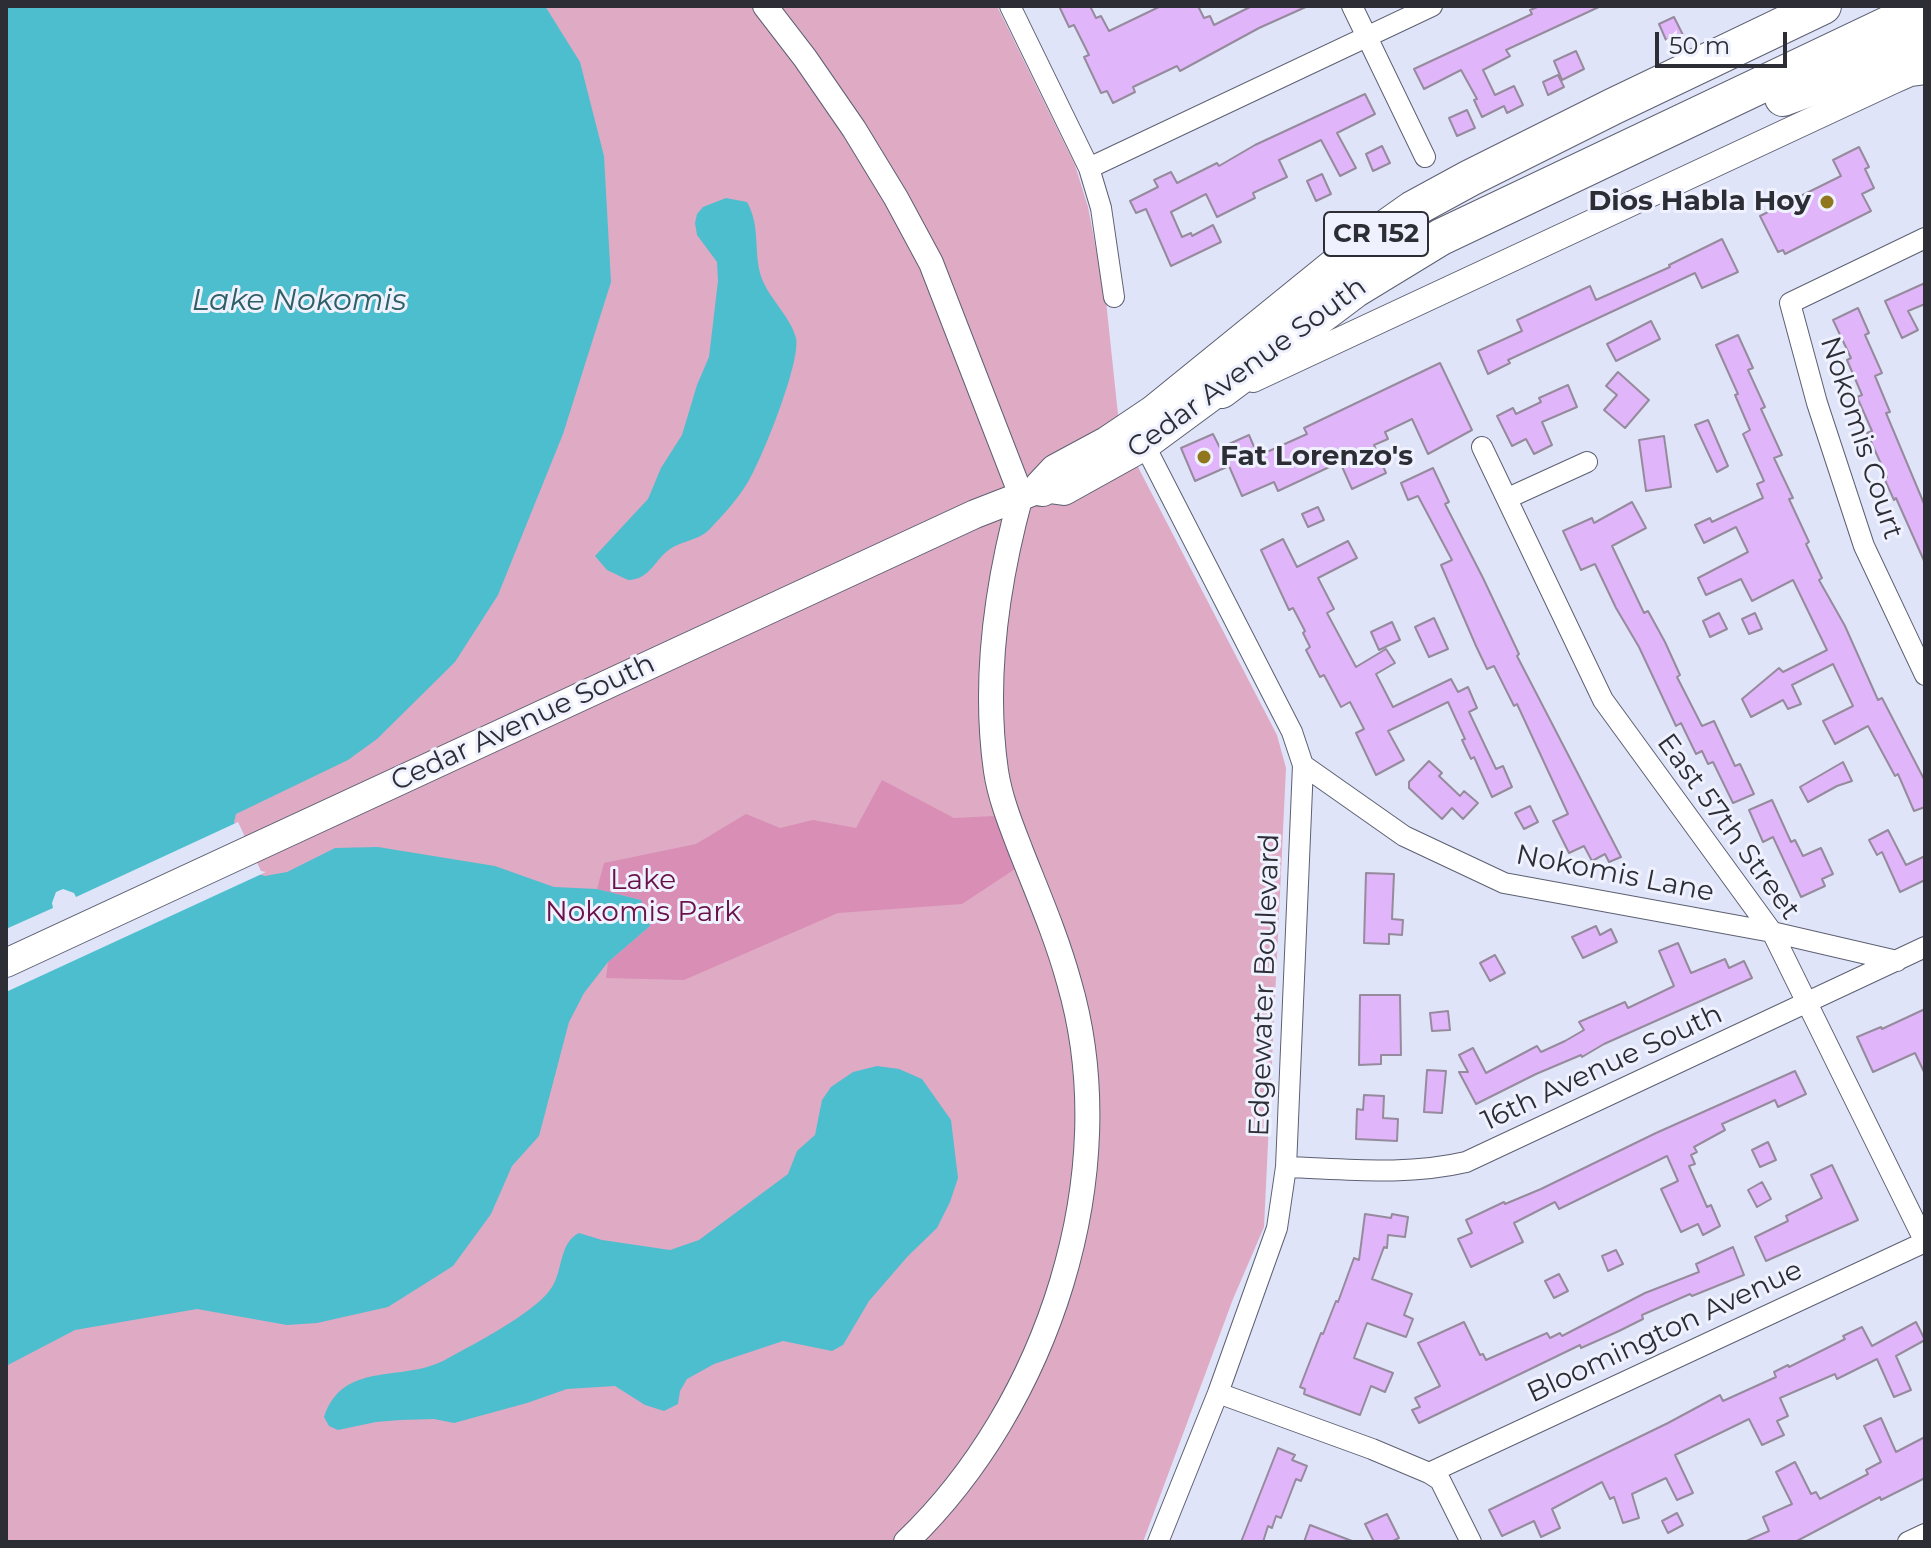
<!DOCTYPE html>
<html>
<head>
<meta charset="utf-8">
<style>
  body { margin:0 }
  #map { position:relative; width:1931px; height:1548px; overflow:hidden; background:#e0e4f9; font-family:Montserrat,sans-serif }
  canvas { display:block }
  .frame { position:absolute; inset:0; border:8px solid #2c2d35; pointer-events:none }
  .scale { position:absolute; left:1655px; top:32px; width:132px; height:36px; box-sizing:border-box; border:4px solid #2c2d35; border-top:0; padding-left:10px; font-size:24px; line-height:28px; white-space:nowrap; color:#2c2d35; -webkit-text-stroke:6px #eff2fe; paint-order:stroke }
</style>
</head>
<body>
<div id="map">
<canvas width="1931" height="1548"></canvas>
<div class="frame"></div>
<div class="scale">50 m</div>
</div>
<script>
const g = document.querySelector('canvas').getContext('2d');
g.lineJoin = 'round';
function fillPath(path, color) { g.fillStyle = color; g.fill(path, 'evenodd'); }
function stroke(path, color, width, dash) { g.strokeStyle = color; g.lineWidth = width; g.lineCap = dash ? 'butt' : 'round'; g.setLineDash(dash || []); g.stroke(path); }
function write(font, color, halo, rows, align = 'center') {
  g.font = font + ' Montserrat,sans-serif'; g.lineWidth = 6; g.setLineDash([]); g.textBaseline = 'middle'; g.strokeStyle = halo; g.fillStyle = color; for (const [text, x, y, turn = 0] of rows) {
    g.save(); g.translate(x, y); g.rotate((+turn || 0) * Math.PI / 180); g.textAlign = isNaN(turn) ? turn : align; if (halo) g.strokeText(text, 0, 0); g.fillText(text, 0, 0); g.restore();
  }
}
fillPath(new Path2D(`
  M6 6H997L1075 165 1088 207 1106 301 1119 424 1139 469 1277 735 1286 768 1264 1227 1233 1299 1143 1542H6Z`), '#dfaac4');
fillPath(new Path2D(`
  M882 780 954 818 995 816 1015 869 962 904 838 913 684 980 606 978 608 962 650 926 641 900 597 889 604 863 696 844 746 814 780 828 813 820 856 828Z`), '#d98eb5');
fillPath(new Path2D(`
  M6 6H545L580 62 604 156 611 282 563 434 498 595 455 662 377 739 348 760 236 814 234 822 258 874 265 876 287 872 335 848 378 847 495 866 554 887 597 889 641 900 650 926 608 962 584 993 569 1022 539 1136 512 1166 491 1214 453 1266 388 1307 317 1323 287 1325 197 1309 75 1330 6 1366Z
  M726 198 747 202C760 225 754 248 760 273 766 296 790 315 796 338 801 362 762 459 748 482 738 499 722 516 709 530 699 540 682 541 670 549 655 559 650 580 628 580L607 570 595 556 648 499 661 468 682 435 697 385 709 357 718 281 717 262 697 235 695 223 697 214 703 207Z
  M877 1066 899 1069 922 1079 951 1120 958 1178 950 1202 937 1228 908 1256 869 1301 843 1345 832 1351 783 1341 714 1364 687 1379 680 1391 678 1404 664 1411 645 1405 615 1386 567 1389 527 1403 454 1423 434 1419 400 1420 376 1422 338 1430 329 1426 324 1417C343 1360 401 1383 445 1360 472 1345 537 1312 552 1287 563 1270 559 1243 579 1233L602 1240 670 1250 699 1240 788 1174 797 1151 815 1135 822 1100 831 1087 853 1072Z`), '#4dbece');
fillPath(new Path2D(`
  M238 822 261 871 266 872 6 992V929L53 908 52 903 56 892 63 889 74 893 76 897Z`), '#e0e4f9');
const building = new Path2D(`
  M1059 6H1090L1096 18 1101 16 1109 31 1161 6H1198L1204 18 1210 16 1214 25 1252 6H1308L1259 28 1180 71 1177 66 1133 87 1135 92 1113 103 1107 91 1101 93 1084 57 1089 55 1074 25 1069 27Z
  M1540 6H1601L1506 50 1510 56 1483 70 1495 95 1514 86 1523 105 1507 113 1504 106 1482 117 1474 100 1477 99 1461 70 1424 89 1414 69 1532 14 1530 10Z
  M1674 17 1683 35 1666 40 1659 24Z
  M1576 51 1584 69 1562 80 1554 61Z
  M1558 75 1564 87 1548 95 1543 82Z
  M1365 94 1375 114 1337 133 1356 168 1340 176 1321 140 1279 160 1287 177 1253 193 1255 198 1217 217 1206 194 1171 212 1182 237 1191 233 1192 236 1213 225 1221 242 1171 266 1146 209 1136 213 1130 201 1158 187 1154 180 1171 172 1177 183 1217 163 1219 166 1255 145Z
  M1467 110 1475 128 1457 136 1449 118Z
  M1382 146 1390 163 1373 171 1366 154Z
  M1859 147 1869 167 1865 169 1874 188 1862 194 1871 211 1785 254 1783 250 1778 252 1760 216 1841 176 1833 160Z
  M1322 174 1331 194 1316 201 1307 181Z
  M1722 239 1738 272 1702 288 1695 273 1508 360 1510 363 1488 374 1478 351 1522 331 1517 320 1590 286 1596 300 1670 267 1669 265Z
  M1925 283V304L1908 311 1918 330 1902 338 1885 301Z
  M1858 308 1869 333 1865 335 1882 373 1875 376 1890 412 1886 413 1925 506V563L1896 498 1894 500 1884 478 1887 477 1867 433 1872 431 1857 397 1862 395 1847 360 1851 358 1833 320Z
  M1651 321 1660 339 1616 361 1607 344Z
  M1738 335 1753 368 1748 370 1765 407 1761 409 1782 455 1774 458 1793 498 1789 499 1809 542 1806 544 1822 578 1819 580 1845 626 1878 700 1882 698 1925 781V807L1914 811 1898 774 1895 776 1868 726 1835 744 1823 721 1853 706 1833 664 1792 685 1801 704 1788 709 1783 700 1751 717 1742 699 1779 668 1783 672 1827 650 1793 580 1752 601 1741 579 1706 595 1698 578 1748 552 1736 527 1704 543 1695 525 1710 518 1712 522 1763 498 1757 484 1764 481 1743 434 1750 430 1735 395 1738 394 1716 345Z
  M1440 363 1472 430 1428 454 1412 419 1385 432 1388 439 1374 445 1386 473 1352 489 1340 462 1278 491 1274 482 1242 496 1229 466 1195 481 1181 448 1213 434 1220 448 1249 435 1258 456 1307 434 1304 428Z
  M1618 372 1649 400 1625 428 1604 410 1617 395 1606 386Z
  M1568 385 1577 407 1542 422 1552 445 1534 454 1526 439 1512 446 1497 416 1513 408 1516 414 1541 402 1539 398Z
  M1708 420 1728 466 1717 472 1695 425Z
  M1664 436 1671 487 1646 491 1639 440Z
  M1433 468 1449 502 1445 504 1483 578 1519 654 1517 656 1621 857 1609 862 1605 854 1592 861 1584 846 1569 853 1553 821 1568 814 1517 704 1514 706 1494 666 1487 669 1476 646 1441 565 1452 560 1418 496 1408 500 1401 483Z
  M1632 502 1646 528 1612 546 1644 613 1648 611 1665 642 1680 675 1677 677 1702 726 1714 721 1735 766 1740 764 1754 794 1733 803 1713 762 1708 764 1702 751 1696 754 1681 723 1676 726 1639 647 1616 608 1595 564 1581 570 1563 531 1592 518 1594 523Z
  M1318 507 1324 520 1308 527 1302 514Z
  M1283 539 1297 567 1348 541 1357 558 1318 578 1334 609 1327 613 1356 667 1386 649 1395 663 1376 674 1393 707 1451 679 1458 692 1468 687 1477 708 1469 712 1496 769 1503 766 1512 787 1492 797 1474 757 1471 759 1462 740 1465 739 1448 702 1388 731 1404 760 1376 775 1356 733 1364 729 1350 702 1341 707 1324 675 1320 677 1306 650 1310 647 1303 633 1305 631 1293 608 1289 610 1261 550Z
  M1719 613 1727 629 1710 637 1703 621Z
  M1755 613 1762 629 1749 634 1742 619Z
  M1434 618 1448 649 1429 657 1415 627Z
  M1392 622 1400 640 1379 650 1371 632Z
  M1429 761 1442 773 1439 776 1460 796 1464 791 1478 803 1463 819 1452 808 1442 819 1409 788V782Z
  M1843 762 1852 781 1837 786 1808 802 1800 787Z
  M1772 800 1791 842 1795 840 1803 856 1821 848 1833 874 1822 879 1825 886 1801 897 1773 837 1763 842 1749 810Z
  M1530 806 1538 822 1524 829 1515 813Z
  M1888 830 1906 865 1925 856V880L1900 892 1882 852 1877 855 1869 840Z
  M1366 873 1394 874 1392 919 1403 920 1402 935 1389 934V944L1364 943Z
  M1596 926 1600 935 1611 929 1617 942 1583 958 1572 937Z
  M1678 943 1691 973 1725 959 1729 968 1744 961 1752 978 1604 1044 1582 1057 1581 1055 1536 1074 1476 1104 1459 1072H1468L1459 1055 1473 1048 1486 1073 1537 1046 1541 1052 1565 1041 1584 1030 1579 1022 1625 1002 1628 1008 1674 986 1659 951Z
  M1495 955 1505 973 1490 981 1480 963Z
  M1360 995H1400L1401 1055H1381V1064L1359 1065Z
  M1925 1009V1074L1915 1053 1873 1072 1857 1037 1881 1027 1882 1029Z
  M1448 1011 1450 1030 1432 1031 1430 1013Z
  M1427 1070 1446 1071 1442 1113 1424 1112Z
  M1795 1071 1806 1094 1778 1107 1775 1100 1722 1124 1725 1130 1694 1147 1697 1152 1691 1155 1695 1164 1689 1166 1707 1207 1711 1205 1720 1226 1703 1235 1698 1224 1681 1232 1661 1189 1678 1181 1667 1156 1559 1209 1555 1202 1514 1223 1523 1242 1471 1267 1458 1239 1472 1233 1466 1220 1504 1202 1505 1204 1541 1189 1656 1133Z
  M1364 1095 1384 1096 1383 1118 1398 1119 1397 1141 1356 1139 1357 1109 1363 1110Z
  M1768 1142 1776 1160 1760 1167 1752 1150Z
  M1832 1165 1858 1220 1766 1261 1755 1237 1788 1221 1786 1216 1822 1198 1811 1175Z
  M1762 1182 1771 1199 1757 1207 1748 1190Z
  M1365 1214 1391 1218 1392 1214 1408 1217 1405 1237 1388 1235 1387 1248 1384 1247 1372 1279 1412 1294 1404 1315 1413 1319 1406 1337 1367 1323 1354 1358 1393 1373 1385 1392 1371 1386 1360 1415 1304 1394 1305 1389 1300 1387 1321 1333 1323 1334 1336 1301 1338 1302 1354 1258 1359 1260Z
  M1733 1247 1744 1275 1692 1296 1690 1294 1642 1315 1643 1319 1619 1331 1581 1348 1580 1345 1419 1423 1412 1410 1420 1407 1415 1398 1440 1386 1418 1343 1464 1322 1480 1355 1483 1354 1486 1360 1547 1333 1550 1338 1560 1333 1562 1336 1645 1293 1699 1272 1696 1264Z
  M1616 1250 1623 1264 1608 1271 1602 1256Z
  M1559 1274 1568 1291 1554 1298 1545 1281Z
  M1916 1322 1925 1340 1896 1356 1911 1390 1894 1397 1877 1359 1837 1379 1835 1374 1780 1398 1788 1416 1777 1421 1784 1435 1762 1445 1749 1419 1675 1455 1693 1493 1677 1500 1666 1478 1632 1494 1639 1518 1623 1523 1614 1497 1610 1499 1602 1482 1552 1509 1560 1528 1541 1537 1534 1521 1502 1536 1489 1510 1668 1423 1720 1395 1723 1401 1776 1377 1774 1372 1788 1365 1789 1367 1845 1339 1843 1336 1862 1327 1872 1346Z
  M1881 1418 1896 1452 1925 1437V1478L1881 1500 1880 1497 1795 1542H1744L1769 1531 1763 1517 1792 1504 1776 1472 1795 1462 1811 1494 1816 1492 1820 1499 1868 1474 1866 1470 1881 1462 1864 1426Z
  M1278 1448 1295 1455 1292 1460 1307 1466 1301 1481 1296 1479 1281 1518 1276 1516 1272 1528 1268 1526 1263 1542H1241Z
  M1677 1513 1683 1525 1668 1533 1662 1521Z
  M1387 1514 1399 1538 1391 1542H1374L1365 1524Z
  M1310 1525 1352 1541 1351 1542H1304Z`);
fillPath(building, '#e0b5f9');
stroke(building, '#958b9c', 2);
const minor = new Path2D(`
  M1010 6 1089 168 1101 208 1114 297
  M1352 6 1425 157
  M1089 168 1432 6
  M1925 238 1790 303 1817 403 1864 546 1925 675
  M1145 446 1292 732 1303 765 1286 1167 1277 1228 1218 1393 1158 1542
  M1482 447 1603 700 1772 932 1925 1242
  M1508 498 1587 462
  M1303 765 1404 836 1504 883 1772 932 1897 961
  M1286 1167C1346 1169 1406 1176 1466 1162L1925 947
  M1218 1393 1372 1449 1429 1473 1440 1480 1471 1542
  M1429 1473 1925 1242
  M1908 1542 1925 1534`);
const tertiary = new Path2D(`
  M765 6 805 58 854 129 896 198 931 263 1021 495C997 583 983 680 996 771 1000 798 1011 825 1021 851 1038 894 1057 938 1069 982 1125 1173 1048 1406 906 1542
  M1253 380 1892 82 1910 74 1925 72`);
const secondary = new Path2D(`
  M6 963 975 514 1042 488 1064 491 1145 446 1221 390`);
const motorway = new Path2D(`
  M1783 98 1925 45
  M1221 390 1354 290 1441 237 1925 7
  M1042 488 1057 472 1109 444 1155 413 1362 245 1413 209 1470 178 1614 106 1823 6`);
stroke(minor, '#5d6072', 22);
stroke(tertiary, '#5d6072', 26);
stroke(secondary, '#5d6072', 30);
stroke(motorway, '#5d6072', 38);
stroke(minor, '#fff', 20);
stroke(tertiary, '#fff', 24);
stroke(secondary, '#fff', 28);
stroke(motorway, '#fff', 36);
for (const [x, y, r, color] of [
  [1827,202,8,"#90761c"],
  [1204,457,8,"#90761c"]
]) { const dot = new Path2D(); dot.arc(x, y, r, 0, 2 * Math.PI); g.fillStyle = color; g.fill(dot); stroke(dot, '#eff2fe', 3); }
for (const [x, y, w] of [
  [1376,234,104]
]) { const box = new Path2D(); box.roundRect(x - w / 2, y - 22, w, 44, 6); g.fillStyle = '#eff2fe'; g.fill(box); stroke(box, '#2c2d35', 2); }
write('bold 26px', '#2c2d35', null, [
  ["CR 152",1376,234]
]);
write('bold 28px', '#2c2d35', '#eff2fe', [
  ["Dios Habla Hoy",1811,202],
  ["Fat Lorenzo's",1220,457,"left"]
], 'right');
write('28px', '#2c2d35', '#eff2fe', [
  ["Cedar Avenue South",1247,368,-36],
  ["Nokomis Court",1861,438,72],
  ["Cedar Avenue South",523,723,-25],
  ["East 57th Street",1728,827,54],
  ["Nokomis Lane",1615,874,11],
  ["Edgewater Boulevard",1265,985,-88],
  ["16th Avenue South",1602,1068,-25],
  ["Bloomington Avenue",1665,1332,-25]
]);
write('28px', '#6a1149', '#eff2fe', [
  ["Lake",643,881],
  ["Nokomis Park",643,913]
]);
write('italic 30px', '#2f5f66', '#eff2fe', [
  ["Lake Nokomis",299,301]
]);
</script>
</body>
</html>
